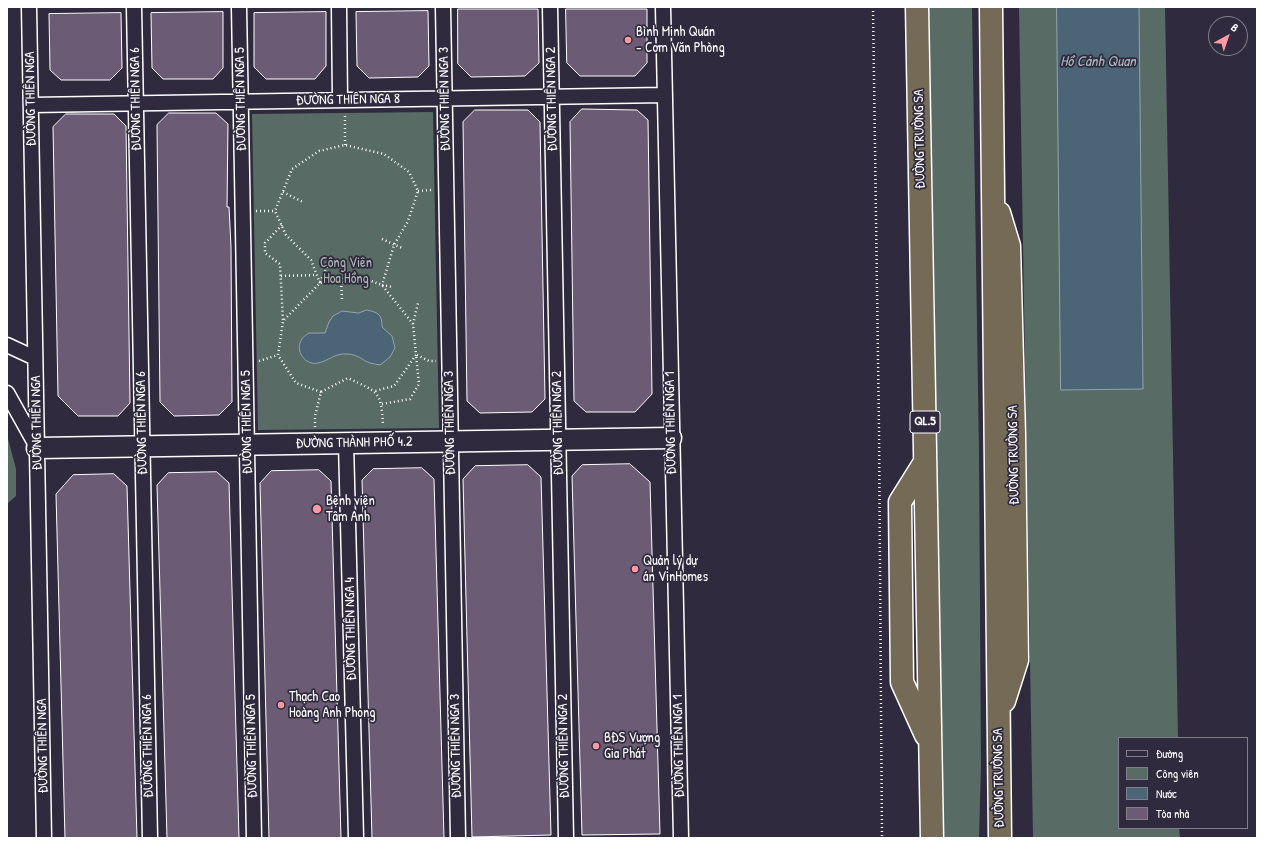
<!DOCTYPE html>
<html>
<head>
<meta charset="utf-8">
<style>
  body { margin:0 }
  #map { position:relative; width:1264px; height:845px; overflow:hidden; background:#2f2a3d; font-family:"Patrick Hand",sans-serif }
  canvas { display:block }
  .frame { position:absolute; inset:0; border:8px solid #fff; pointer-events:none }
  .legend { position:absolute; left:1118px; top:737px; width:130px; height:92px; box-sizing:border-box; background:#2f2a3d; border:1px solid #827f8b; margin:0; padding:5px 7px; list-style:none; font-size:12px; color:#fff }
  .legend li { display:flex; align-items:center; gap:8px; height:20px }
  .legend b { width:20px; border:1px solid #827f8b }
  .north { position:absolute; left:1208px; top:16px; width:40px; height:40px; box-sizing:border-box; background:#2f2a3d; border:1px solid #827f8b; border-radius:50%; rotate:40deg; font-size:11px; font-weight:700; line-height:16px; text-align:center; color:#fff }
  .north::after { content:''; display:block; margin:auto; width:14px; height:18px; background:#ff9aa2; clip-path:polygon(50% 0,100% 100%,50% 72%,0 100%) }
</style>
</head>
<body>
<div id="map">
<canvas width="1264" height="845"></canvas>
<div class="frame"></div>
<ul class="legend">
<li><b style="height:5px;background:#2f2a3d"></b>Đường</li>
<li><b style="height:11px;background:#586c65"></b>Công viên</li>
<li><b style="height:11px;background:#4c6576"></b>Nước</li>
<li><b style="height:11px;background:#6c5b75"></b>Tòa nhà</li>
</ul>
<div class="north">B</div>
</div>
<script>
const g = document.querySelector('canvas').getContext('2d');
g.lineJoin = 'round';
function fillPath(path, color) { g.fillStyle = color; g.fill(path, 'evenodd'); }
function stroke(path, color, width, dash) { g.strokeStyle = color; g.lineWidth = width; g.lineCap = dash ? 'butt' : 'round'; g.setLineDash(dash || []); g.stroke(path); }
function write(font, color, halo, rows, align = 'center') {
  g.font = font + ' "Patrick Hand",sans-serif'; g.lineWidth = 3.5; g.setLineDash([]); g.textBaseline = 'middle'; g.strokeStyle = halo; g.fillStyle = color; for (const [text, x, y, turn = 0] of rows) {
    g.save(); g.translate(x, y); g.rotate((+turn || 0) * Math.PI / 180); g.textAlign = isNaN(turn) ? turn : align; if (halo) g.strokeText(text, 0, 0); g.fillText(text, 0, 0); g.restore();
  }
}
fillPath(new Path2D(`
  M928 7H972L979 452 981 766 979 838H944L939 766 934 258Z
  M1019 7H1165L1178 738H1119V828H1179L1180 838H1033Z
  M433 112 439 428 258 430 252 114Z
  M7 435 16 469V496L7 504Z`), '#586c65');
const water = new Path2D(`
  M1057 7H1139L1143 389 1061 390Z
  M367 310C379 313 382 314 382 327L392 336 395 348 390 357 380 365C377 364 373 364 370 363 362 360 357 354 347 354 334 353 329 361 318 363 305 366 294 350 302 339 303 337 306 335 309 333H325L329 322 333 316 342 311 358 313Z`);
fillPath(water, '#4c6576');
stroke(water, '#94a3ad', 1);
const building = new Path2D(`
  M458 9H538L539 63 525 76 471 77 458 64Z
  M566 9H647V63L635 76H580L567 63Z
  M428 11 429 66 418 77 369 78 357 66 356 12Z
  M223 12V68L213 79H163L152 68 151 13Z
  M326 12V66L315 79H266L254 67V13Z
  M121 13 122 68 110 80H61L50 70 49 14Z
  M582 109 637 110 648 120 652 394 635 412H586L574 401 570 122Z
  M475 110H528L540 122 545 399 532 412 480 413 467 401 463 122Z
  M169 113H216L228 124 227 207H229L231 247 232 402 219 415 174 416 160 402 157 125Z
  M66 114H114L126 126 130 403 118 416H78L58 396 53 127Z
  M630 464 650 482 660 834 582 835 572 476 582 465Z
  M528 465 541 477 551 835 472 837 463 479 475 466Z
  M422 468 434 479 444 838H372L362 480 373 469Z
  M319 470 331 481 341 838H269L260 483 271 471Z
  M217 472 229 483 239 838H167L157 485 168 473Z
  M114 474 127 486 137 838H65L56 494 73 475Z`);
fillPath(building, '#6c5b75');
stroke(building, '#fff', 1);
const street = new Path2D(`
  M29 7 44 838
  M134 7 150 838
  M239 7 254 838
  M339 7 340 100
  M443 7 458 838
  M550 7 566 838
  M663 7 681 838
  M31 105 665 95
  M7 345 35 358
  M7 393 36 445
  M346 443 356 838`);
const secondary = new Path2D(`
  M37 448 671 438`);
const highway = new Path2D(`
  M917 7 932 838
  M991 7 1000 838
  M999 213 1009 246 1014 435 1017 660 1004 701
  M925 462 900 502 902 682 926 735`);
stroke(street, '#fff', 17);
stroke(secondary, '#fff', 23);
stroke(highway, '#fff', 25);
stroke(new Path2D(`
  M873 7 879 429 882 838
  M345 145V114
  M418 191 431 190
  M283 192 303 202
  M256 211H275
  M282 225 265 243V253L280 264 283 320
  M382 239 402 248
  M281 276 317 275
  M341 278 342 300
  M320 282 331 258
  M320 283 311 260 286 235 275 211 292 169 319 151 345 145 384 154 409 172 418 191 408 221 394 245 382 285 393 287
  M413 324 418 303
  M417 355 429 361H436
  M259 361 278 355
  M321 392 296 383 278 355 283 321 320 283 341 278 366 279 382 285 413 324 416 355 394 386 375 391
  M382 404 410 399 419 384 416 355
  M315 427V416L321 392 348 378C379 393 381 390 383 426`), '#fff', 2.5, [1, 3]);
stroke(street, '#2f2a3d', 14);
stroke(secondary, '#2f2a3d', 20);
stroke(highway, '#756a55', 22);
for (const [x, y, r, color] of [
  [628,40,4,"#ff9aa2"],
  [317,509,5,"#ff9aa2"],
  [635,569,4,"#ff9aa2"],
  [281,705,4,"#ff9aa2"],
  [596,746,4,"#ff9aa2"]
]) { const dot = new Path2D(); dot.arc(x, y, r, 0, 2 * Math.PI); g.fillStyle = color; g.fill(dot); stroke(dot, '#2f2a3d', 1.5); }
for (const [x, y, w] of [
  [925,422,30]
]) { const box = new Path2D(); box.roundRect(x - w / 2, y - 11, w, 22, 3); g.fillStyle = '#2f2a3d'; g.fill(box); stroke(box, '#fff', 1); }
write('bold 13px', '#fff', null, [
  ["QL.5",925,422]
]);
write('14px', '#fff', '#2f2a3d', [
  ["Bình Minh Quán",636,32],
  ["- Cơm Văn Phòng",636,48],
  ["Bệnh viện",326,501],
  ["Tâm Anh",326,517],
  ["Quản lý dự",643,561],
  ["án VinHomes",643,577],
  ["Thạch Cao",289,697],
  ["Hoàng Anh Phong",289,713],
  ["BĐS Vượng",604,738],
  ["Gia Phát",604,754]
], 'left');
write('14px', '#fff', '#2f2a3d', [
  ["ĐƯỜNG THIÊN NGA",31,99,-91],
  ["ĐƯỜNG THIÊN NGA 6",136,99,-91],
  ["ĐƯỜNG THIÊN NGA 5",241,99,-91],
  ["ĐƯỜNG THIÊN NGA 3",445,99,-91],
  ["ĐƯỜNG THIÊN NGA 2",552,99,-91],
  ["ĐƯỜNG THIÊN NGA 8",348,100,-1],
  ["ĐƯỜNG TRƯỜNG SA",920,139,-91],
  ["ĐƯỜNG THIÊN NGA 5",247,422,-91],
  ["ĐƯỜNG THIÊN NGA",37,423,-91],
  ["ĐƯỜNG THIÊN NGA 6",142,423,-91],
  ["ĐƯỜNG THIÊN NGA 3",450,423,-91],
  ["ĐƯỜNG THIÊN NGA 2",558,423,-91],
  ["ĐƯỜNG THIÊN NGA 1",671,423,-91],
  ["ĐƯỜNG THÀNH PHỐ 4.2",354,443,-1],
  ["ĐƯỜNG TRƯỜNG SA",1014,455,-91],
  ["ĐƯỜNG THIÊN NGA 4",351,629,-91],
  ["ĐƯỜNG THIÊN NGA",43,746,-91],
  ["ĐƯỜNG THIÊN NGA 6",148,746,-91],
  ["ĐƯỜNG THIÊN NGA 5",252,746,-91],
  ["ĐƯỜNG THIÊN NGA 3",456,746,-91],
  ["ĐƯỜNG THIÊN NGA 2",564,746,-91],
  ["ĐƯỜNG THIÊN NGA 1",679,746,-91],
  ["ĐƯỜNG TRƯỜNG SA",999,778,-91]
]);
write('14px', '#acb6b2', '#2f2a3d', [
  ["Công Viên",346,263],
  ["Hoa Hồng",346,279]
]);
write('italic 15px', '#aebac1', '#2f2a3d', [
  ["Hồ Cảnh Quan",1098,62]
]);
</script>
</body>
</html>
